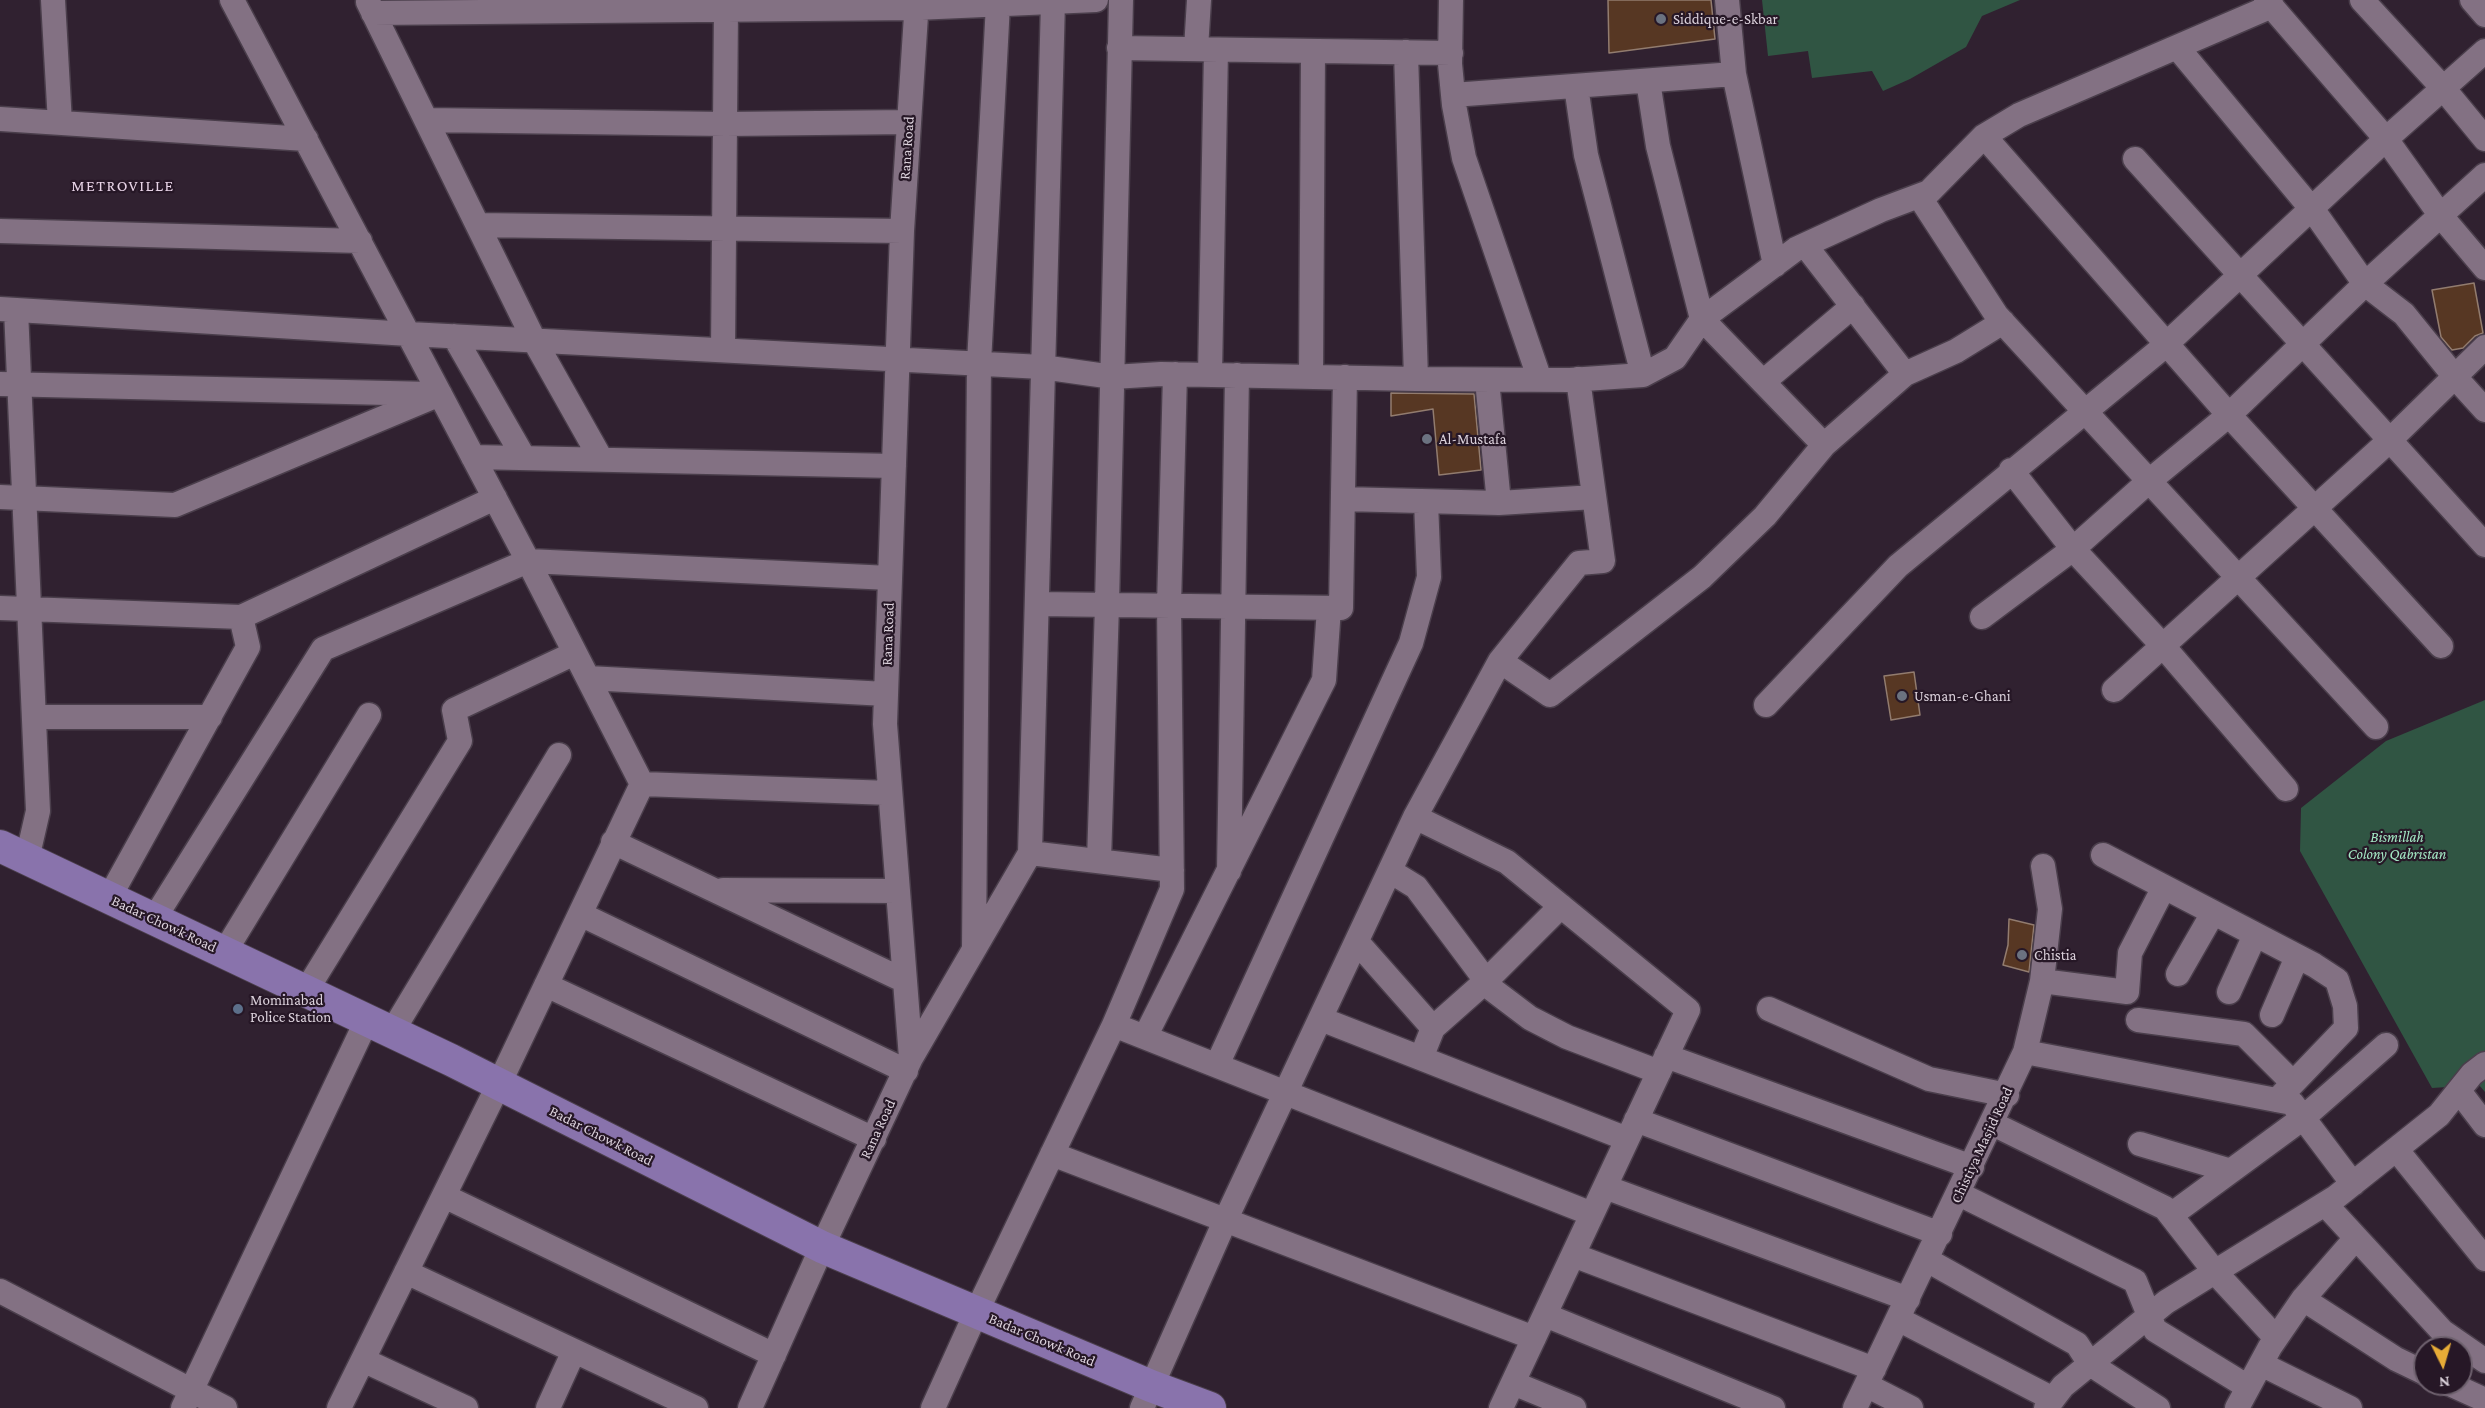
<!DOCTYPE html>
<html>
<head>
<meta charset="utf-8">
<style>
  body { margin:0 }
  #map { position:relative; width:2485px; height:1408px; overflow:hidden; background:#302130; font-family:"Crimson Pro",serif }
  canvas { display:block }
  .north { position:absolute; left:2413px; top:1336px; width:60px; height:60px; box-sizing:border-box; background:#261726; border:2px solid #6e616e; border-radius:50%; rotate:175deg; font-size:16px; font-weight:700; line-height:24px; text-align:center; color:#dbd1db }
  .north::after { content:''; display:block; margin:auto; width:21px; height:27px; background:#e7ac37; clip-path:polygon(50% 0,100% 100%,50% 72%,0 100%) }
</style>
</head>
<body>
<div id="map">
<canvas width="2485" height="1408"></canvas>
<div class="north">N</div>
</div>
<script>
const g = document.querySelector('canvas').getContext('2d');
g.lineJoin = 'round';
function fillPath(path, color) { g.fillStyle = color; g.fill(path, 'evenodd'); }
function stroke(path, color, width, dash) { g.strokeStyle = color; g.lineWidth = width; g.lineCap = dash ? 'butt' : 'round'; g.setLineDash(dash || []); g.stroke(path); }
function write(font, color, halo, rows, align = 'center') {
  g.font = font + ' "Crimson Pro",serif'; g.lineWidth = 4.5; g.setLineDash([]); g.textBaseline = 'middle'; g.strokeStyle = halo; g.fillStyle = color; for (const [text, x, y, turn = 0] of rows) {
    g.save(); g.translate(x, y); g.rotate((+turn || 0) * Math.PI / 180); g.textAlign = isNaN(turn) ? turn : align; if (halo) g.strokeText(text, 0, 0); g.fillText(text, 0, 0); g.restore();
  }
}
fillPath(new Path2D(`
  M1762 0H2020L1982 16 1966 47 1910 79 1883 91 1872 71 1812 78 1808 51 1768 56Z
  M2485 700V1092L2479 1085 2432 1088 2300 851 2301 808 2386 741Z`), '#305543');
const building = new Path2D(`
  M1608 0H1711L1715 39 1609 53Z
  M2474 283 2483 333 2475 336 2463 348 2452 350 2441 337 2432 290Z
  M1391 393 1474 394 1481 470 1439 475 1433 409 1391 416Z
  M1914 672 1920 715 1891 720 1884 676Z
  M2009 919 2034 925 2029 972 2003 965 2008 945Z`);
fillPath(building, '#573723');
stroke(building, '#927c6f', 1.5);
const minor = new Path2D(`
  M53 0 60 123
  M232 0 528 561 642 784 499 1084 339 1408
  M1451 0 1450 64 1454 105 1464 158 1540 380
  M1727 0 1734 74 1775 265
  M2266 0 2386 139 2441 216 2485 268
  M2362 0 2443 88 2485 139
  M2472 0 2485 15
  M368 2 534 340 601 459
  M373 13 916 8 1096 0
  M2177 47 2315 213 2365 284 2404 314 2455 377 2485 410
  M1119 48 1451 53
  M1196 49 1199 0
  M1406 52 1416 379
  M1648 81 1658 146 1702 319 1824 445
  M1576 86 1586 155 1643 375
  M1453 95 1734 74
  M0 119 306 139
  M426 120 726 124 909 122
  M1984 136 2229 415 2441 646
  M2135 159 2485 545
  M1919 196 1997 316 2376 727
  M478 225 902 231
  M0 231 360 241
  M1805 245 1905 374
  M0 309 409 334 1042 367 1113 377 1161 374 1416 379 1570 380 1643 375 1675 358 1702 319 1796 249 1881 210 1929 192 1984 136 2019 115 2272 6
  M16 310 38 811 27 859
  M454 336 524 458
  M723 350 726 10
  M1210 375 1216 50
  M1311 377 1313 51
  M1487 380 1499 503
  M1763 382 1853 306
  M0 384 432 394
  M473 457 894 466
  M2011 470 2073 549 2163 646 2286 789
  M0 497 175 505 440 394
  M1343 499 1499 503 1594 497
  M1038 604 1341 608 1345 377
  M0 608 241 617 248 647 109 898
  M241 617 495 498
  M1982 617 2073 549 2148 482 2229 415 2365 284 2485 175
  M1500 661 1579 563 1603 561 1578 379
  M588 678 886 694
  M2114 690 2389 441 2485 347
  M1766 705 1898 566 2161 349 2386 139 2485 51
  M34 717H210
  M642 784 890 793
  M1415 817 1507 862 1688 1010 1501 1408
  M613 842 905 981
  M1030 853 1172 870
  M2103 855 2314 965 2337 980 2345 1006 2346 1028 2277 1100
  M1099 861 1107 605 1121 0
  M1229 871 1237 375
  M1390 871 1416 887 1493 990 1530 1018 1567 1037 1659 1072
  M723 890 898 891
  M580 914 906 1071
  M154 919 323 649 528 561 890 578
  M1357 942 1433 1028
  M974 948 979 363 998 4
  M224 953 369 715
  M2178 974 2213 913
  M2042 981 2127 992 2130 953 2164 887
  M546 985 874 1139
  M306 991 460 741 454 710 575 653
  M2229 992 2255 935
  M1769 1009 1929 1079 2007 1095
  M2272 1015 2297 957
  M1321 1019 1627 1139
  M2138 1020 2244 1034 2293 1083
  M1114 1025 1592 1214
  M392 1032 559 755
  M1145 1037 1324 680 1329 608
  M2025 1052 2292 1103 2353 1184
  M1666 1056 1972 1167
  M911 1058 1030 853 1053 2
  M1421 1058 1433 1028 1486 981 1561 906
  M1217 1065 1411 643 1429 577 1426 502
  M2459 1091 2485 1125
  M1636 1120 1940 1234
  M1993 1124 2165 1208 2215 1272 2276 1338
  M2140 1144 2231 1171
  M2396 1149 2485 1259
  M1052 1154 1534 1338
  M1605 1187 1908 1299
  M1959 1194 2135 1281 2155 1330 2248 1387
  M444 1196 774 1355
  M2325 1204 2442 1331 2485 1361
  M2171 1215 2303 1118 2386 1045
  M1573 1255 1874 1369
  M1927 1260 2077 1344 2090 1364 2158 1408
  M406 1272 696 1408
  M0 1291 225 1408
  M2303 1299 2396 1359 2425 1373
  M1545 1315 1773 1408
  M1898 1319 2053 1399
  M363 1360 466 1408
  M2261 1364 2350 1408
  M1513 1383 1574 1408
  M2450 1384 2485 1400
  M1866 1385 1911 1408
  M183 1408 367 1020
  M548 1408 574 1351
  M750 1408 822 1247 911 1058 885 724 902 231 917 0
  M933 1408 976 1313 1114 1025 1172 889 1169 606 1175 374
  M1142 1408 1225 1221 1415 817 1500 661 1550 695 1702 577 1765 516 1824 445 1905 374 1956 351 2003 322
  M1855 1408 2025 1052 2042 981 2050 909 2043 866
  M2046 1408 2063 1386 2166 1302 2336 1197 2439 1115 2472 1074 2485 1064
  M2237 1408 2270 1347 2303 1299 2355 1239`);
const major = new Path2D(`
  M0 846 451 1060 822 1247 1151 1386 1210 1408`);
stroke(minor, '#4a3e4b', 27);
stroke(major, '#4a3e4b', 34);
stroke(minor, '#837183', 24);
stroke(major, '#8973ac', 32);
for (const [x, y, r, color] of [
  [1661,19,6,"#6b7280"],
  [1427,439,6,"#6b7280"],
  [1902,696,6,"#6b7280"],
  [2022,955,6,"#6b7280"],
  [238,1009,6,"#5c6f8a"]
]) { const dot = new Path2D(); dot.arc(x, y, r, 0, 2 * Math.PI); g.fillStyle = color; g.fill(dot); stroke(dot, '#261726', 2); }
write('15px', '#dbd1db', '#261726', [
  ["Siddique-e-Skbar",1673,19],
  ["Al-Mustafa",1439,439],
  ["Usman-e-Ghani",1914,696],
  ["Chistia",2034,955],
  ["Mominabad",250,1000],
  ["Police Station",250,1017]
], 'left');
write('15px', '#dbd1db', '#261726', [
  ["Rana Road",907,148,-86],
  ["Rana Road",888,634,-88],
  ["Badar Chowk Road",164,924,25],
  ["Rana Road",878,1129,-65],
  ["Badar Chowk Road",601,1136,27],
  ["Chistiya Masjid Road",1982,1145,-65],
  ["Badar Chowk Road",1042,1340,23]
]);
write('italic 15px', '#a4e9c5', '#261726', [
  ["Bismillah",2397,837],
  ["Colony Qabristan",2397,854]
]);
g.letterSpacing = '1.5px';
write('16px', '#e7d3e6', '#261726', [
  ["METROVILLE",123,186]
]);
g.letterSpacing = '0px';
</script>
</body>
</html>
